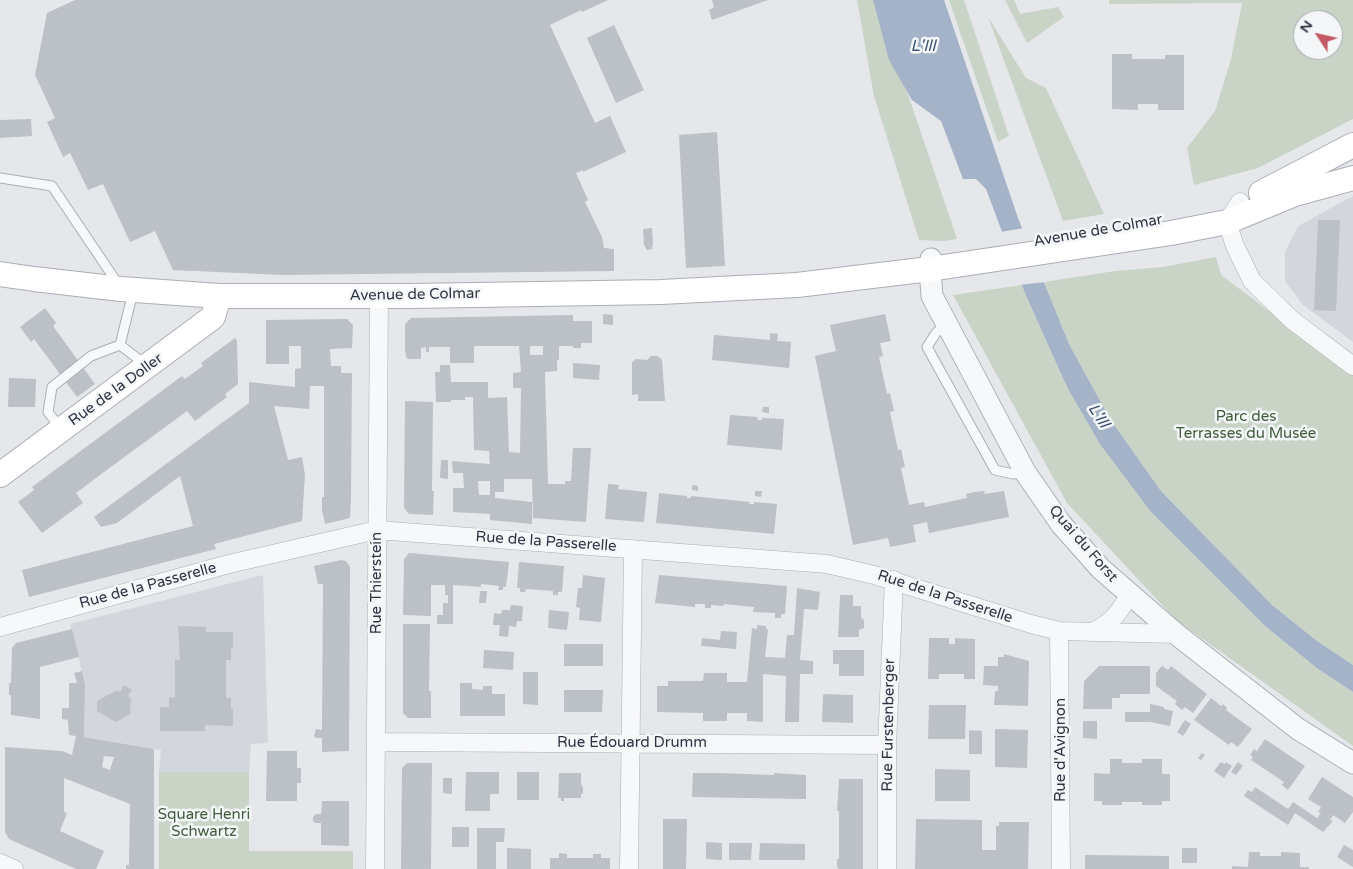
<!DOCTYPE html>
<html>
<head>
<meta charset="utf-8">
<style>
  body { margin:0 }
  #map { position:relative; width:1353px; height:869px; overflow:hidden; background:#e5e7eb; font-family:"Varela Round",sans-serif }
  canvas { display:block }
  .north { position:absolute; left:1293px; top:10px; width:50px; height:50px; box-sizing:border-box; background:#f4f6f8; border:1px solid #a5a8af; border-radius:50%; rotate:305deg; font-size:14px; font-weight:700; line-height:20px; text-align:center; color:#2e3442 }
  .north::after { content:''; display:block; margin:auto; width:18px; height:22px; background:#c25863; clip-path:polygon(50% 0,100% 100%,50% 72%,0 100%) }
</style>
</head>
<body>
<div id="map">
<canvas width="1353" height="869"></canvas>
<div class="north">N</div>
</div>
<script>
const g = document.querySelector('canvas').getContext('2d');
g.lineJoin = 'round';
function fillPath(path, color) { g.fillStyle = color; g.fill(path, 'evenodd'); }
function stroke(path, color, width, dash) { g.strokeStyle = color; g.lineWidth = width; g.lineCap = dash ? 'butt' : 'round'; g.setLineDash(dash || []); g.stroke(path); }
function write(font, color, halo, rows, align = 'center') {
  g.font = font + ' "Varela Round",sans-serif'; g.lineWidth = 5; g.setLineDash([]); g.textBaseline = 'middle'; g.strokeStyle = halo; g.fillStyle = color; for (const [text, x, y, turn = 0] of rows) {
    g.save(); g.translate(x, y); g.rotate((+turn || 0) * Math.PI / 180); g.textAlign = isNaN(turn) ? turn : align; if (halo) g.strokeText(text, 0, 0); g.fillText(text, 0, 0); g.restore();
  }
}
fillPath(new Path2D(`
  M1353 196V342L1303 305 1285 281V252L1298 226Z
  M263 575 268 743 251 744 249 772H159L161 750 84 737 85 684 70 624Z`), '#d3d6dd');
fillPath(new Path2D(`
  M857 0H876L957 239 944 241 919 240 874 96Z
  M949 0H964L1009 136 998 142Z
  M1005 0H1014L1020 14 1058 7 1064 17 1027 43Z
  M1109 0H1353V119L1258 168 1194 185 1187 148 1215 111 1231 59 1242 3 1109 4ZM1303 20H1333V50H1303Z
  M988 17 1026 78 1046 88 1104 214 1063 221Z
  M1216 257 1221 275 1353 374V665L1317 641 1272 605 1161 491 1110 419 1069 344 1044 282 1115 271 1163 267Z
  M1022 285 1067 387 1151 512 1265 626 1318 669 1353 692V746L1176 620 1067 503 953 295Z
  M159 772H249V851H353V869H159Z`), '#c9d4c7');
fillPath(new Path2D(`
  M873 0H944L1018 218 1069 344 1110 419 1161 491 1272 605 1317 641 1353 665V692L1318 669 1265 626 1151 512 1100 444 1067 387 1025 293 986 189 976 179H963L941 121 912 100 889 60Z`), '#a4b3c7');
fillPath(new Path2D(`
  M1025 228 1046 282 1019 285 1000 232Z`), '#e5e7eb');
fillPath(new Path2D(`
  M75 0H608L582 12 581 10 550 25 595 123 610 116 626 152 583 172V170L576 173 588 200 585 202 602 237 604 248 614 249V271L282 275 173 270 155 231 130 242 103 184 88 190 70 153 63 157 47 122 55 118 35 75 47 13Z
  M712 0H768L712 20 709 10 714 7Z
  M614 25 644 90 616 103 587 38Z
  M1112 54H1132V59H1165V55H1184V110H1158V104H1138V110L1112 109Z
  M31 119 32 136 0 138V120Z
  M717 132 725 266 686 268 679 135Z
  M1318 220H1340L1336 311 1314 310Z
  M652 228 653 244 652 249 647 250 644 245 643 229Z
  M45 308 56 323 53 326 95 384 77 397 34 339 31 342 20 327Z
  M603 314 613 315V325L603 324Z
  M885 314 891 341 880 343 883 356 879 357 887 394 890 393 894 411 890 412 898 450 901 449 905 467 901 468 909 505 924 502 925 507 967 498 966 494 975 492 984 491 985 494 1004 491 1009 517 929 533 927 522 913 525 916 542 890 547 888 538 853 545 815 356 836 351 830 325Z
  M573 315V321H592V343H581V348H573V346H559V360H557V371L545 372 548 484H565V481H571L573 448H591L586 522 533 518 532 479H504V492H495V498L532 502V524L490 520V514L453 512V488H464L463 473H453L452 461 490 464 489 451 474 450 473 397H465V400H451V402H436L435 372H440V365H450L451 382H488V398L507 397 509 452 520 453 521 388H513V373L521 372 519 346H474V363H450V347H429V352H426V347L421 348V359H408L406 357 405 348V324L411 318ZM530 346H543V355H530ZM478 481H490V495H479Z
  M347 319 353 325 352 348 330 349 331 366H341V373H352L351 498 350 518 325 524 322 510V497H324V386H310L309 409 274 406 288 460 302 457 305 475 302 521 214 544 216 549 29 597 22 570 193 526 180 476 117 523 101 527 94 517 249 403V382L295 387V369L301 368V346H289V364H266V320Z
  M770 333 778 334 777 341 791 342 789 368 712 360 714 335 770 340Z
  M235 338 237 341 238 384 225 394 227 397 195 421 187 411 100 475 76 493 83 503 42 533 18 502 34 490 32 487 182 376 185 379 203 366 201 363Z
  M651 356H658L662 360 665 401H638V394L632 395V362L636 359 647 360Z
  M573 363 600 365 599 380 573 378Z
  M9 378 36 379 35 407H8Z
  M405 401 433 402 432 491H434L433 515 409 514 404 508Z
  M763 407H769V413L762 412Z
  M730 415 758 417 757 420H762V418L784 419 782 450 727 445Z
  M441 460H448V479L440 478Z
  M608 484 619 485 618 489 647 492 644 522 605 519Z
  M692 485 698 486V491L692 490Z
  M755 491H762L761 497 755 496Z
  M659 493 687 496V498H691V496L750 502 749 504H754V502L777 504 774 534 656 523Z
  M409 553 509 562 506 587H503V590H498L499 586 481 584V587L453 585V624H437V615H443V603H448V595H445V585H431V616L403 615 404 559Z
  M341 560 346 561 350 567 349 751 322 752V738H316L314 736 316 729 322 730 323 584H318L314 566Z
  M519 562 564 566 562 592H558V595H553V591L540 590 526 589 525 592H520V588H517Z
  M583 575 605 578 601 622 579 620 580 608 576 607 578 588H582Z
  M659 575 787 586 785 614H781V618H775V613L753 612 754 607 724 604 723 606 711 605V608H705V604H695V607L655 603Z
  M797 588 820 592 818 610 804 609 800 660 813 661V674H800L799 722H785L786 676 763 674V722L747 721V713H727V721H703V713L657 712V686H668V681H703L704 673H727V682H747L752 628 757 629V625L766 626V629H768L765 657 785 658 787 635H794Z
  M480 591H487L486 603H479Z
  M840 595H853V606H861V618L864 620V628L859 630V637H838Z
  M511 605 523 606 522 621H517L516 627 509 626 508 637 499 636 500 625H493L494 613 501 614 502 610H510Z
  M549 610 569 612 567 630 548 628Z
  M403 624H430L429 691H431V718H408L403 713Z
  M178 626 206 627V632H233V649H231V660H226V698H231V709H233V726L205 725V731H160V707H169V698L175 697V660H180Z
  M72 629 79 657 40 667V719L11 715V695H9V683H11L12 648 16 643Z
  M721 631 737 632 736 649 701 646 702 638 720 640Z
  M929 638H949V644H955V638L975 639V679H964V674H939V679H928Z
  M564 644H603V666H564Z
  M484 650 514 652 513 670 483 668Z
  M833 650H864V676H839V664H833Z
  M1004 654 1029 661 1028 706 994 705 995 691H998V686L983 685 984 666H998V657H1004Z
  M1099 666H1150V694H1120V698H1112V709H1083L1084 681Z
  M1162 666 1168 670 1171 666 1207 694 1193 713 1185 707 1182 710 1175 704 1177 701 1156 686V673Z
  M82 671 85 684 84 737 154 749V869H126V865H129L130 804 64 778V812L67 813 60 831 104 851 96 869H76L9 839 5 832V747L62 751 72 755 76 736 69 735 68 720 62 719V708H69V683H77L74 673ZM104 756 114 757 110 770 102 767Z
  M523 672H538V705L523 704Z
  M460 683H472V689L483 690V686H492V694H505V716H460Z
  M124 685 132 690 128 696 131 699 130 714 116 722 97 711V701L117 690 120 692Z
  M564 690H603L602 712H564Z
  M826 694 853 695V723L822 722 823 695Z
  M1211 698 1221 706 1223 704 1227 708 1226 710 1252 729 1238 747 1231 742 1229 745 1194 720Z
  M1150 704 1164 707V709L1173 711 1170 726 1150 722H1125V712H1150Z
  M929 705H966L965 739H928Z
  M1185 720 1191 724 1183 736 1177 732Z
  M1083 721H1097V739L1083 738Z
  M995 729 1028 730 1027 768 995 767Z
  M969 730 982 731V754H969Z
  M1265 739 1305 766 1288 790 1282 785 1284 782 1251 760 1253 757 1250 755 1254 749 1257 751Z
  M267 751H297V768H301V783H297V801H266Z
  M1202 753 1205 755 1201 760 1198 758Z
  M1110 759H1122V763H1142V759H1162V774H1170V801H1162V805H1142V802H1122V805H1102V801H1094V773L1110 774Z
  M1221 762 1225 764 1226 762 1232 766 1224 778 1214 771Z
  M1238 762 1243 766 1236 775 1231 772Z
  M407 763H432L431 869H401L402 768Z
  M935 769 970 770V801H935Z
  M466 772H499V794H490V811H465Z
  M517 772H539V800H517Z
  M559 773H581V784L583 787V793L581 794V798H564V801H561V798H558Z
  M693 773H718L774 775V773L806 775V799L692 797Z
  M1322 777 1353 797V812L1345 823 1333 815 1330 820 1333 821 1323 832 1295 813 1288 825 1244 796 1248 790 1252 792 1255 787 1288 809 1293 802 1317 818 1321 813 1318 812 1321 807 1308 799Z
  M443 778H452V794L443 793Z
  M839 779H863V869H839L837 867V859H839V811H837Z
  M322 801H349V846L321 845V823H315L313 821V817L316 814H321Z
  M663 819H687L686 869H663Z
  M916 819 982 820V850H996V826H999V822H1029L1028 869H915Z
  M452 827H469V847H452Z
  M477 828H505L504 842H496V869H477Z
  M706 842 722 843V860L706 859Z
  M729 843H752L751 860H729Z
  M760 843 805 844V860H759Z
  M1344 845 1353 850V867L1337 857Z
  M507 848 531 849V869H507Z
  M1182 848H1197V863H1182Z
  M1249 852H1260V856H1281V852L1300 853V867H1309V869H1232V866L1248 867Z
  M559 853 567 854V858H593V854H601V858H610V869H550V858H559Z
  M1085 855 1169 856V869H1085Z`), '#bcc0c7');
const service = new Path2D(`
  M0 178 52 186 118 284
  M946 324 936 333 927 347 995 470 1013 474 1025 472
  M120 345 133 292
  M61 429 48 412 52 387 91 356 120 345 146 365`);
const minor = new Path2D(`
  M1240 202 1227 222 1235 246 1252 281 1292 320 1353 366
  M0 627 229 564 377 530 827 564 874 575 1031 624 1059 631 1176 634
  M1059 631 1061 869
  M1093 632C1116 619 1116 615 1130 595
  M376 742 887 745
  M0 863 14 869
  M375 869 379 296
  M629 869 633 549
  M887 869V745L894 580`);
const tertiary = new Path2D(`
  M931 259 930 269 932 296 1025 472 1061 524 1101 569 1176 634 1298 729 1353 763`);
const secondary = new Path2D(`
  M1261 193 1353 145
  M0 274 34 279 121 289 219 296H412L661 292 797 285 930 269 1171 233 1227 222 1295 194 1353 178
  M0 475 213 317 219 296`);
stroke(service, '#aaaeb5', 11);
stroke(minor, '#aaaeb5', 19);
stroke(tertiary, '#aaaeb5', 23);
stroke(secondary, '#aaaeb5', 26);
stroke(service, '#f7f8f9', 9);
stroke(minor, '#f7f8f9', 18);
stroke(tertiary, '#f7f8f9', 21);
stroke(secondary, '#fff', 24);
write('15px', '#2e3442', '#f4f6f8', [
  ["Avenue de Colmar",1098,231,-10],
  ["Avenue de Colmar",415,295,-1],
  ["Rue de la Doller",116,390,-36],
  ["Rue de la Passerelle",546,542,4],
  ["Quai du Forst",1083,544,49],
  ["Rue Thierstein",377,583,-90],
  ["Rue de la Passerelle",148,586,-15],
  ["Rue de la Passerelle",945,597,18],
  ["Rue Furstenberger",889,725,-89],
  ["Rue Édouard Drumm",632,743],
  ["Rue d'Avignon",1061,750,-90]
]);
write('15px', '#415c3c', '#f4f6f8', [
  ["Parc des",1246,417],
  ["Terrasses du Musée",1246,434],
  ["Square Henri",204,815],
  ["Schwartz",204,832]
]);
write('italic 16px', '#3c5272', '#f4f6f8', [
  ["L'Ill",923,47],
  ["L'Ill",1098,416,57]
]);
</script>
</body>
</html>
